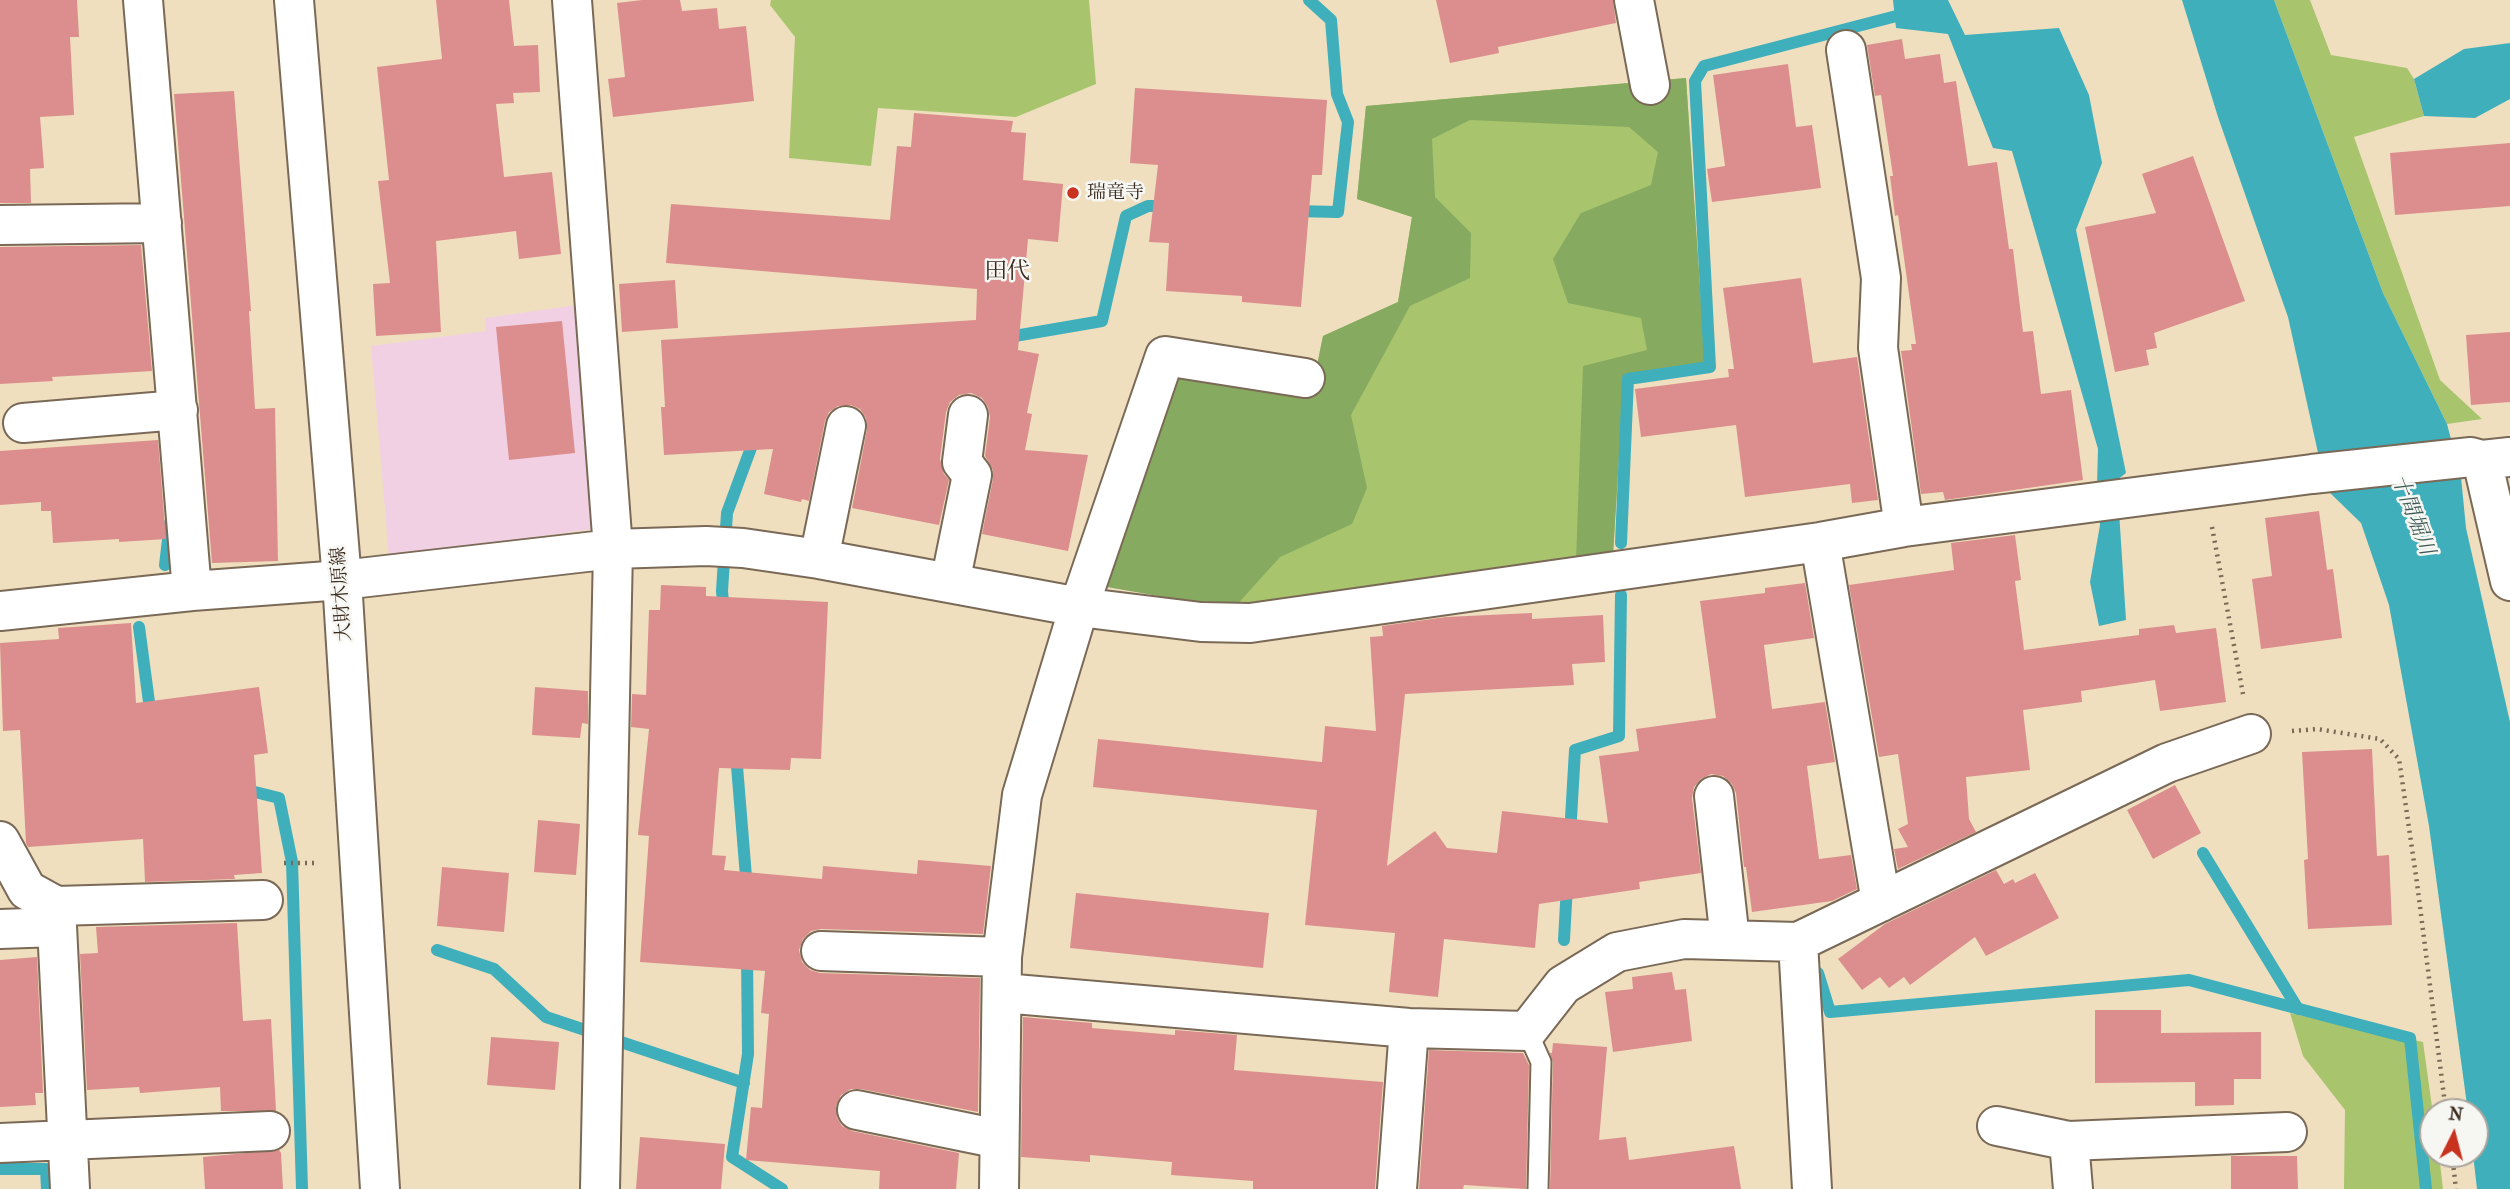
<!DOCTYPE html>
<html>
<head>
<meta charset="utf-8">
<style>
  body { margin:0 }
  #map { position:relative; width:2510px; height:1189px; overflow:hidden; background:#efdfbf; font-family:"IM FELL French Canon",serif }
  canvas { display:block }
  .north { position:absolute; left:2419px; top:1098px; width:70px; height:70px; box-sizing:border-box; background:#f6f6f2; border:2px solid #aba49d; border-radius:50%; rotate:6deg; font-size:19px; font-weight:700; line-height:28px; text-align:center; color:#3b2a1e }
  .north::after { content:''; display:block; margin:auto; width:24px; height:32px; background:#c8321e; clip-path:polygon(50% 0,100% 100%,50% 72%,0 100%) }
</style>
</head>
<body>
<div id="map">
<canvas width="2510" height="1189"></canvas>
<div class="north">N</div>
</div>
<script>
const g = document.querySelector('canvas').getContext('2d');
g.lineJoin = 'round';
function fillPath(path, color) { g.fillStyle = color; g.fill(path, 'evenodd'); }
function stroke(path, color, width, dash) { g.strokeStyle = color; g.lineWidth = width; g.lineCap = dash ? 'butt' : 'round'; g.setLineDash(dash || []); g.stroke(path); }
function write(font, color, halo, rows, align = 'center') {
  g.font = font + ' "IM FELL French Canon","Noto Serif JP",serif'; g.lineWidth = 5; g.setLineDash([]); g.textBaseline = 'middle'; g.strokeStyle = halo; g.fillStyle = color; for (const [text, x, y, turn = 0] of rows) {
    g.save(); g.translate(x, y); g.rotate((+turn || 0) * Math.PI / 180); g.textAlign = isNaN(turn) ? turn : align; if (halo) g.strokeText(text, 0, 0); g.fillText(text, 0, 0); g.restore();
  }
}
fillPath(new Path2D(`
  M577 305 595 529 389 556 371 346 486 331 485 318Z`), '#f1d0e3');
fillPath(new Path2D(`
  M771 0H1089L1096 84 1016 117 878 108 871 166 789 158 795 37 770 5Z
  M2274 0H2310L2331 55 2407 68 2414 79 2424 116 2354 137 2440 380 2482 419 2447 424 2383 293Z
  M1686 78 1705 363 1624 374 1613 555 1233 609 1312 390 1323 336 1398 302 1412 217 1357 199 1366 106Z
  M2290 1013 2423 1042 2433 1114V1154H2439L2443 1189H2344L2345 1110 2303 1056Z`), '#a8c56d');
fillPath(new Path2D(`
  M1686 78 1705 363 1624 374 1613 555 1576 561 1583 366 1647 350 1641 318 1568 303 1553 259 1581 213 1651 185 1658 152 1629 127 1470 120 1432 139 1435 197 1471 233 1470 278 1410 306 1351 415 1367 488 1352 524 1280 557 1233 609 1101 586 1180 372 1312 390 1323 336 1398 302 1412 217 1357 199 1366 106Z`), '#86aa60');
fillPath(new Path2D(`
  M1893 0H1948L1965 35 2059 28 2089 95 2102 163 2076 230 2126 473 2117 480 2126 620 2099 626 2090 582 2100 525 2097 485 2098 449 2012 151 1993 148 1948 34 1896 28Z
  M2182 0H2274L2383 293 2447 424 2461 477 2466 528 2510 722V1189H2477L2473 1154 2475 1112H2468L2429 826 2389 605 2361 523 2326 489 2288 317 2218 117Z
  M2510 43V99L2475 118 2424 116 2414 79 2464 49Z`), '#3fafbb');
stroke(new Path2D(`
  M1294 211 1338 212 1348 122 1337 94 1331 20 1309 0
  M1003 338 1102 321 1126 216 1148 206H1167
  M1621 543 1628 379 1710 367 1695 81 1704 66 1908 13
  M165 565 170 523
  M724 613 722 591 727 513 755 437
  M139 627 151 717
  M736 754 747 889
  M243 789 279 798 292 862 302 1189
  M1570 835 1575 750 1619 736 1621 595
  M2203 853 2298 1009
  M1564 940 1567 885
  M437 950 494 969 546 1017 744 1083
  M747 953 748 1054 732 1157 782 1189
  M1818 973 1830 1012 2189 980 2410 1038 2426 1189
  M0 1169H46L47 1189`), '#3fafbb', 12);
fillPath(new Path2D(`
  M0 0H77L79 37H70L74 115 40 117 44 168 30 169 31 203H0Z
  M436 0H509L514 46 538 45 540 92 513 93 514 103 496 104 504 177 552 172 561 254 519 259 516 231 436 241 441 332 376 336 373 284 390 283 378 181 389 180 377 67 442 59Z
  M642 0H680L682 11 717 8 719 29 746 26 754 101 613 117 608 79 625 77 617 3Z
  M1436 0H1613L1616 23 1498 47 1499 53 1450 63Z
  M1902 39 1905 59 1940 54 1944 83 1956 81 1968 166 1997 162 2009 249H2013L2023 332 2033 331 2041 394 2071 390 2083 480 1945 500 1943 492 1921 494 1901 351 1912 350 1911 344H1916L1898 215 1895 216 1890 176H1893L1881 95 1875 96 1867 45Z
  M1788 64 1796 127 1812 125 1821 188 1712 202 1707 169 1725 166 1713 75Z
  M1135 88 1327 100 1322 175H1312L1301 307 1242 302V296L1166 291 1169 243 1149 242 1158 165 1130 163Z
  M234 91 251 311H249L255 409 275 408 278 561 212 563 174 94Z
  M914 113 1013 121 1011 132 1026 133 1023 180 1063 184 1058 242 1028 239 1018 350 1039 354 1027 413 1032 414 1025 450 1088 455 1068 551 982 534 993 479V470L985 456 990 417 988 407 982 398 971 393 959 395 950 402 946 412 940 459 944 474 949 480 939 525 852 508 867 430 866 418 860 409 851 405 838 406 829 412 825 421 809 501 802 499 801 502 764 494 773 449 664 455 661 407H665L661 340 976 320 977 289 666 263 671 204 890 220 897 146 911 147Z
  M2510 143V206L2395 215 2390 153Z
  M2193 156 2245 301 2154 333 2157 348 2146 350 2149 365 2115 372 2085 227 2156 213 2142 174Z
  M141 245 152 371 52 377 53 381 0 384V247Z
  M1801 278 1813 363 1857 357 1878 500 1852 503 1850 484 1745 497 1736 425 1641 437 1635 389 1729 377 1728 369H1734L1723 288Z
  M675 280 678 328 622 332 619 284Z
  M562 321 575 453 509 460 496 327Z
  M2510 332V402L2471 405 2466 335Z
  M158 440 166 539 119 542V539L53 543 51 511H41V502L0 505V451Z
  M2319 511 2327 570 2333 569 2342 638 2261 649 2252 579 2272 576 2265 518Z
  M2015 535 2021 580 2015 581 2024 650 2139 635V629L2174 625 2176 633 2216 628 2226 702 2160 711 2155 680 2081 691 2082 702 2023 710 2030 770 1966 777 1969 819 1976 832 1898 869 1894 849 1908 847 1898 829 1908 824 1898 754 1879 757 1849 585 1954 570 1951 543Z
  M1805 583 1814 638 1764 645 1772 709 1825 702 1835 762 1807 766 1819 859 1851 855 1857 889 1832 901 1752 912 1746 867H1744L1736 793 1732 784 1723 776 1711 774 1701 779 1694 787 1692 798 1701 873 1639 882 1640 889 1539 904 1535 948 1444 939 1438 997 1389 992 1395 933 1305 925 1317 810 1093 787 1098 739 1322 762 1325 726 1376 731 1370 637 1383 636 1382 626 1446 617 1532 613V619L1603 615 1605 662 1572 664 1574 685 1405 694 1387 866 1435 831 1447 848 1497 853 1502 811 1608 823 1599 756 1639 751 1636 729 1716 718 1700 601 1765 593V588Z
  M661 585 706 587V596L828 602 821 759 791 758 790 770 719 768 712 855 726 856 724 870 822 879 823 866 917 874 918 860 991 866 983 934 821 929 811 931 803 939 799 950 802 962 810 970 820 973 980 978 978 1112 861 1089H851L841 1095 836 1106 837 1118 842 1126 852 1131 959 1153 956 1189H879L880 1171 746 1160 751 1107 762 1108 769 1014 761 1013 765 971 640 962 649 836 638 835 649 729 631 727 632 694 646 695 649 610H660Z
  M131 623 136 703 259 687 268 753 254 755 262 873 234 875 235 879 145 882 143 839 28 847 26 843 20 730 3 731 0 643 59 639 58 628Z
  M535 687 588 691V724L582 723 580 738 532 735Z
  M2372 749 2377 856 2389 855 2392 925 2308 929 2304 860 2308 859 2302 752Z
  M2175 785 2201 833 2153 859 2127 810Z
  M538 820 580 824 576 875 534 872Z
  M442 867 509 873 504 932 437 926Z
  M1996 870 2004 884 2013 879 2015 883 2035 873 2059 918 1986 956 1975 937 1910 985 1904 977 1889 988 1880 977 1862 990 1838 959 1885 924Z
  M1076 893 1269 913 1263 968 1070 948Z
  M237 923 243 1021 271 1019 276 1111H221L220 1087 140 1093 139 1087 87 1090 80 954 98 953 96 927Z
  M37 957 43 1093H35L36 1105 0 1107V960Z
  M1672 972 1675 990 1686 989 1692 1041 1613 1052 1605 992 1633 989 1632 977Z
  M2095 1010H2161V1033L2261 1032V1079H2234V1105L2195 1106V1082L2095 1083Z
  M1023 1017 1092 1023V1028L1175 1035V1030L1237 1035 1234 1070 1383 1082 1375 1189H1253V1181L1171 1175 1172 1162 1090 1155V1162L1021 1157Z
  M491 1037 559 1042 555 1090 487 1085Z
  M1553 1043 1607 1047 1599 1140 1626 1137 1629 1160 1734 1146 1741 1189H1550L1553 1062 1550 1053H1552Z
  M1429 1050 1523 1053 1529 1065 1526 1189 1464 1185 1463 1189H1419Z
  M640 1137 725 1144 721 1189H636Z
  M279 1150 281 1153 283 1189H205L203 1157Z
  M2231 1156H2297L2298 1189H2231Z`), '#db8e8d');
const service = new Path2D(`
  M1527 1031 1541 1062 1538 1189`);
const minor = new Path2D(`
  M143 0 192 591
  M572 0 613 549 600 1189
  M1634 0 1650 85
  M1846 50 1881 278 1878 348 1904 527
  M0 225 162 223
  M23 423 178 410
  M2482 460 2510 581
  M1820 542 1881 902
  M819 559 846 426
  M950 583 972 475 962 462 968 415
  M0 611 192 591 342 580 613 549 706 546 743 548 819 559 1079 607 1201 622 1250 623 1820 542 1904 527 2312 474 2471 457 2482 460 2510 457
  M1714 796 1730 940
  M0 841 27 890 56 906 70 1189
  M56 906 263 900
  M0 929 56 927
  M1798 942 1812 1189
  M821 951 1002 957
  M1003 993 1409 1028 1527 1031 1563 985 1617 952 1684 939 1798 942 2167 763 2251 734
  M857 1110 999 1139
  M1997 1126 2069 1141 2287 1132
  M2069 1141 2073 1189
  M0 1143 270 1131
  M999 1189 1002 957 1022 795 1079 607 1165 356 1305 378
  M1397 1189 1409 1028`);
const tertiary = new Path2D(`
  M294 0 342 580 380 1189`);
stroke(service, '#7a6956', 23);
stroke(minor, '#7a6956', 42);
stroke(tertiary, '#7a6956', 42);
stroke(new Path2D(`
  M2212 527 2243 694
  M2292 731 2317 729 2380 739 2399 759 2417 883 2446 1112
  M284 863H314
  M2452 1154 2456 1189`), '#7a6956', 4.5, [2, 5]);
stroke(service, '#fff', 19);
stroke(minor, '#fff', 38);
stroke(tertiary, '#fff', 38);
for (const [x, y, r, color] of [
  [1073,193,7,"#c8321e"]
]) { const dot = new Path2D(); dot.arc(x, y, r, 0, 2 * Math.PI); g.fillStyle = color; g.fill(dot); stroke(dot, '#f6f6f2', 2.5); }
write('19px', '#3b2a1e', '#f6f6f2', [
  ["瑞竜寺",1087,193]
], 'left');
write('19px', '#3b2a1e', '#f6f6f2', [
  ["大財木原線",342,594,-94]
]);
write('italic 21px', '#3c5955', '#f6f6f2', [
  ["十間堀川",2412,515,69]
]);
write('23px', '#3b2a1e', '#f6f6f2', [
  ["田代",1007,272]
]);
</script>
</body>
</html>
